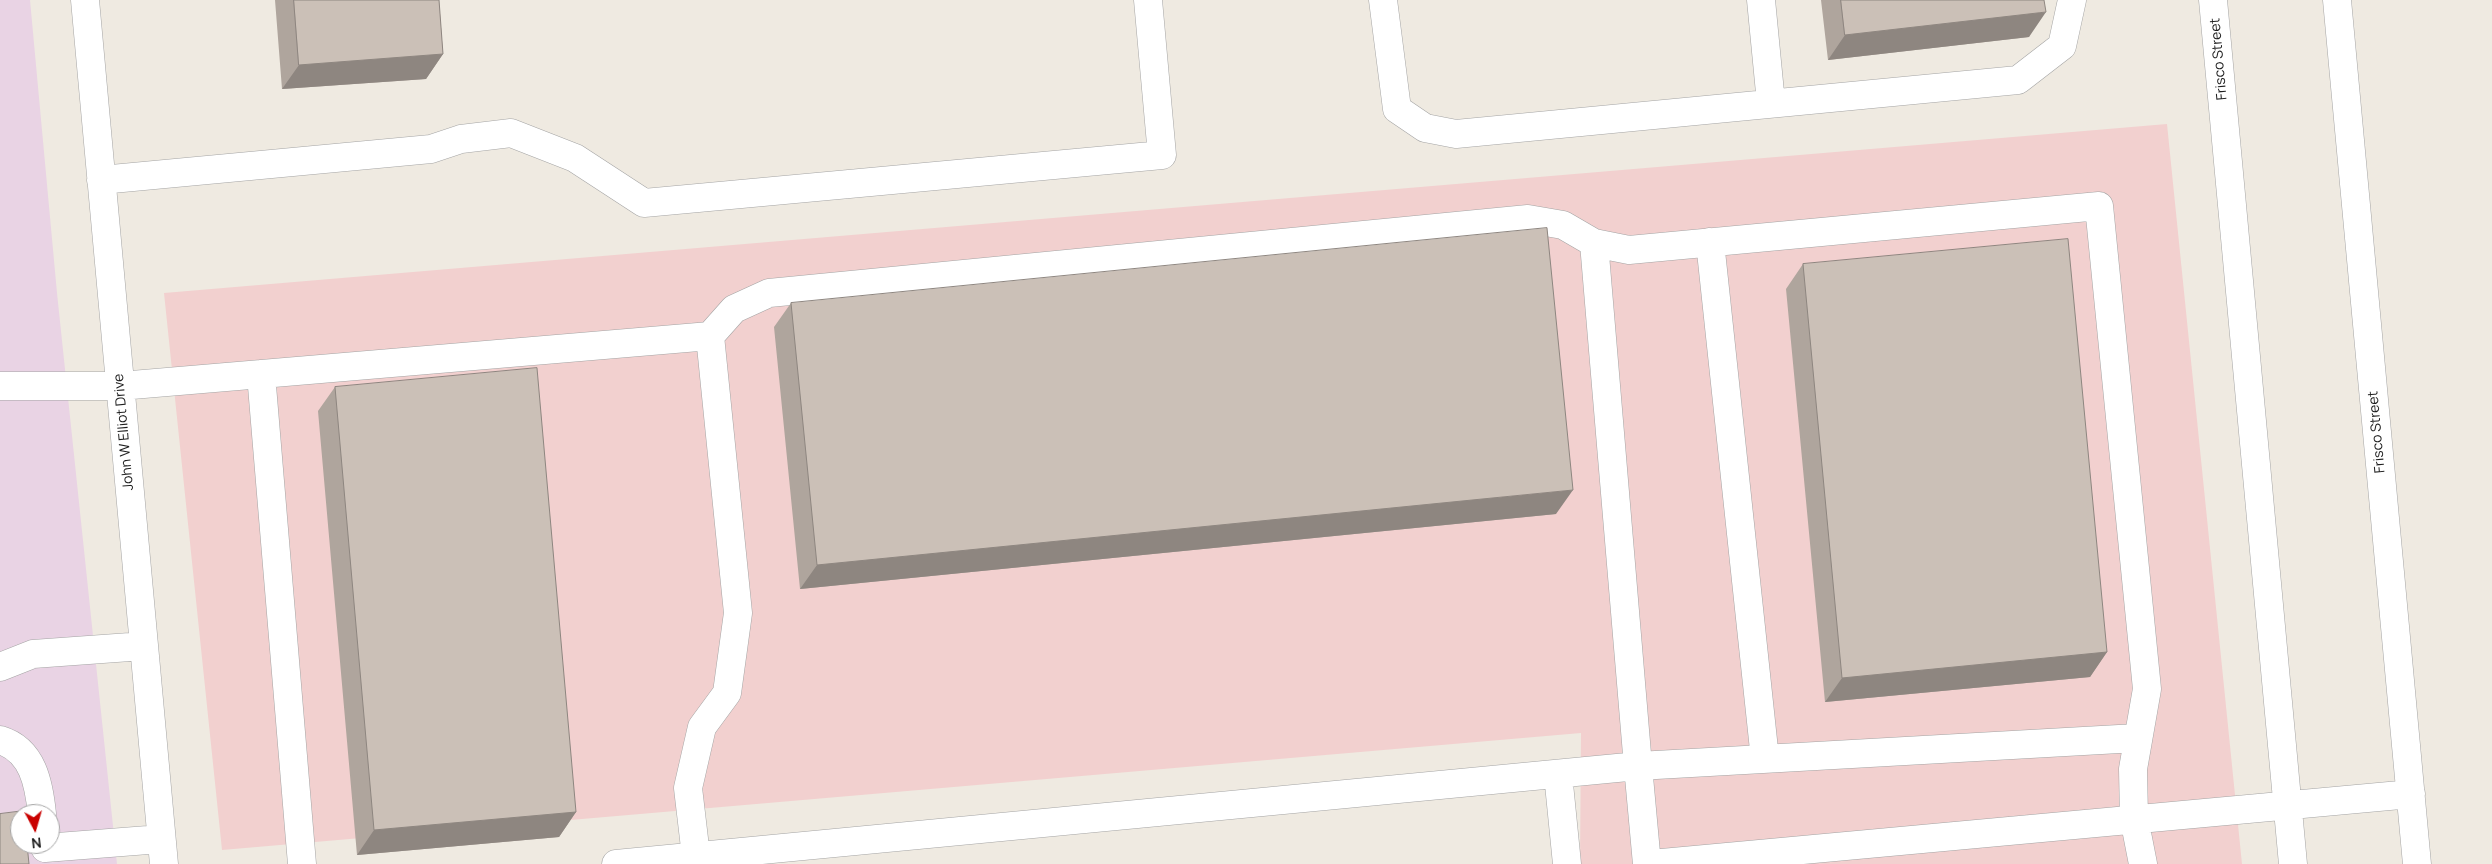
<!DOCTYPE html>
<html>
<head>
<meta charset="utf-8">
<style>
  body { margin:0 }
  #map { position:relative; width:2492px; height:864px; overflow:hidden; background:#efeae1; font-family:Manrope,sans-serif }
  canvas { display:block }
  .north { position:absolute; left:10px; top:804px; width:50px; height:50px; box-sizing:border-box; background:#fff; border:1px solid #a5a5a5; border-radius:50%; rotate:174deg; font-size:14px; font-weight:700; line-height:20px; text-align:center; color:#1d1d1d }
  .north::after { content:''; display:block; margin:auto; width:18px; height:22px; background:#c90100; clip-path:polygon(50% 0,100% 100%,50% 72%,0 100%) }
</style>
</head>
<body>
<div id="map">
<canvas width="2492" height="864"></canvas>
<div class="north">N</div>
</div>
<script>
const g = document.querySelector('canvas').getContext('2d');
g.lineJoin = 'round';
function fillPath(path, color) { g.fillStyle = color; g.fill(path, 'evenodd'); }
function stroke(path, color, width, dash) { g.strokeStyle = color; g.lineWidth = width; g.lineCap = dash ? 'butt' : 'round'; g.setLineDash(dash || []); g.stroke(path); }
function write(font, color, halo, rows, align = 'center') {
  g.font = font + ' Manrope,sans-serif'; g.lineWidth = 4.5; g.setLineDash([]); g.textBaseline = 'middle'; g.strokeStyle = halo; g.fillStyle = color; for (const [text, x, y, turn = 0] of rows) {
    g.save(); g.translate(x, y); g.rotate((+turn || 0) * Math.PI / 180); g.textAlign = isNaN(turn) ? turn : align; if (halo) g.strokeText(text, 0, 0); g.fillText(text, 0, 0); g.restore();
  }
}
fillPath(new Path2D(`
  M2167 124 2242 864H1580L1581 733 222 850 164 293Z`), '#f2d0cf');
fillPath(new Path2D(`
  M0 0H30L57 293 117 864H0ZM20 814H50V844H20Z`), '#e9d3e4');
const minor = new Path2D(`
  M85 0 164 864
  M1383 0 1397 109 1425 128 1456 134 2018 80 2062 46 2072 0
  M1761 0 1771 103
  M2213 0 2293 864
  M2337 0 2417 864
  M101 180 431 149 461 139 511 133 575 158 644 203 1162 155 1148 0
  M1710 242 1765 759
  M1594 243 1638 766 2137 738
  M710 336 734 309 769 293 1528 219 1563 225 1594 243 1629 250 2099 206 2147 689 2133 769 2134 818 2143 864
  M261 374 302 864
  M0 386H120L710 336 738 613 727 693 702 727 688 788 696 856
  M0 667 33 654 144 646
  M0 740C33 750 39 784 42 814
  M1558 774 1567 864
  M45 848 161 839
  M616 864 1638 766 1647 864
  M1651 864 2411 794`);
stroke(minor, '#a4a4a4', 29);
stroke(minor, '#fff', 28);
fillPath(new Path2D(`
  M275 0H439L443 54 426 79 282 89Z
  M1821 0H2044L2029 37 1828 60Z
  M1803 264 2107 652 2090 677 1825 702 1786 289Z
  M791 303 1556 514 800 589 774 327Z
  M335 387 576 812 559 837 357 855 318 411Z`), '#afa59d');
fillPath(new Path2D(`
  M2046 12 2029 37 1828 60 1845 35Z
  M443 54 426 79 282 89 299 65Z
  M1573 490 1556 514 800 589 817 565Z
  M2107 652 2090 677 1825 702 1842 678Z
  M576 812 559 837 357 855 374 830Z`), '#8e8680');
const building = new Path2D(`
  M294 0H439L443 54 299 65Z
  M1841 0H2044L2046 12 1845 35Z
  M1547 228 1573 490 817 565 791 303Z
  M2068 239 2107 652 1842 678 1803 264Z
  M537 368 576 812 374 830 335 387Z
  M24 811V814H20V844H27L29 864H0V814Z`);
fillPath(building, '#cbc0b7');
stroke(building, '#8e8680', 1);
write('14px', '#1d1d1d', '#fff', [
  ["Frisco Street",2219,59,-95],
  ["John W Elliot Drive",124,432,-95],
  ["Frisco Street",2377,432,-95]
]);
</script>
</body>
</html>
